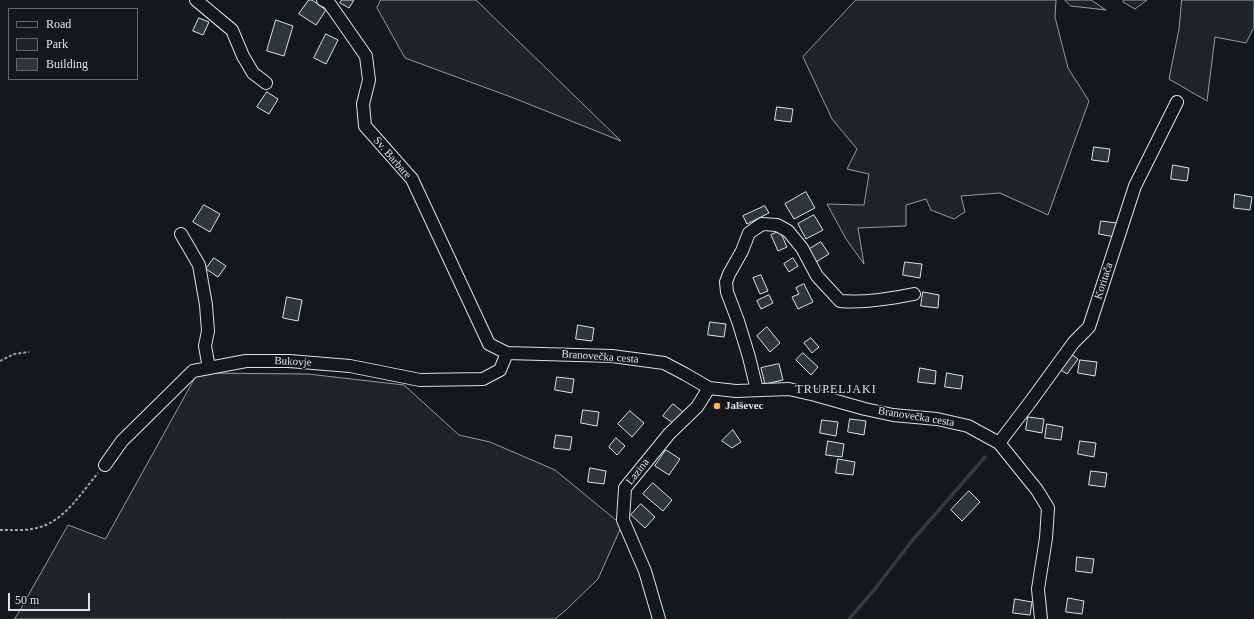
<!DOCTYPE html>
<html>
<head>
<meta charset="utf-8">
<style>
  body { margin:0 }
  #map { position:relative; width:1254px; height:619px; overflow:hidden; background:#14181c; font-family:"Times New Roman",serif }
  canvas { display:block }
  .legend { position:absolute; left:8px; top:8px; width:130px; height:72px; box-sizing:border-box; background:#14181c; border:1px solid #626a69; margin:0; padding:5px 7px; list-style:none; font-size:12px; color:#d8e6dc }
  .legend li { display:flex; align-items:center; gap:8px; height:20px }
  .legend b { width:20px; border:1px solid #626a69 }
  .scale { position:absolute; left:8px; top:593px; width:82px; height:18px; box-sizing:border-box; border:2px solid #d8e6dc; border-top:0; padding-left:5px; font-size:12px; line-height:14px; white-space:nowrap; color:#d8e6dc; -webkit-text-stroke:3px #14181c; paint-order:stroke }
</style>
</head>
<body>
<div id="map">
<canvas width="1254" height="619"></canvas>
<ul class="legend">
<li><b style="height:5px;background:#14181c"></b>Road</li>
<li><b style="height:11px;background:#202428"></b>Park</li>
<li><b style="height:11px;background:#2c363c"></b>Building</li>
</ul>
<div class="scale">50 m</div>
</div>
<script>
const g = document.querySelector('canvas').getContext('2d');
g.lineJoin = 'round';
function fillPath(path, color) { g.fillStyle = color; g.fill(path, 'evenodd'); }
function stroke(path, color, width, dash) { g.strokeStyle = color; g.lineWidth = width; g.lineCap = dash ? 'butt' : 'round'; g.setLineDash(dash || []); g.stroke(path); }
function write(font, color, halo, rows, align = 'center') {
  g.font = font + ' "Times New Roman",serif'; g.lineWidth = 3; g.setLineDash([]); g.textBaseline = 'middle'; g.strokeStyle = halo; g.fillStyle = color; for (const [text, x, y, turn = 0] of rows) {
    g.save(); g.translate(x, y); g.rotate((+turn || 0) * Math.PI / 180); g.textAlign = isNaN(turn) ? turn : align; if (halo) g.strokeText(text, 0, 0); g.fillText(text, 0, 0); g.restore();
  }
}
const green = new Path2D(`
  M381 0H476L621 141 511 97 405 58 377 8Z
  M856 0H1056L1055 17 1068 68 1089 101 1048 215 1000 193 961 196 965 212 954 219 931 210 926 199 906 205V226L858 228 864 264 846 239 827 204 864 205 869 174 847 169 857 149 832 119 803 57Z
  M1065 0H1091L1106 10 1071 6Z
  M1124 0H1147L1135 9 1123 2Z
  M1182 0H1254V27L1246 43 1215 37 1207 101 1169 79 1179 29Z
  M198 373 308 374 404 385 459 435 490 442 555 470 622 525 598 579 566 610 555 619H14L16 617 68 525 105 539Z`);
fillPath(green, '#202428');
stroke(green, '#939e99', 1);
stroke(new Path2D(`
  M849 619 874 590 911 542 985 457`), '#363b3e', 3.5);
const building = new Path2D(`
  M309 0H312L326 10 316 25 299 14Z
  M342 0H354L349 8 340 3Z
  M199 18 209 22 203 35 193 31Z
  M276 20 293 26 284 56 267 51Z
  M326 34 338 40 326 64 314 58Z
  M267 92 278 99 269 114 257 107Z
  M777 107 793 109 791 122 775 120Z
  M1094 147 1110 149 1108 162 1092 160Z
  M1173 165 1189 168 1187 181 1171 179Z
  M806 192 815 208 794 219 785 204Z
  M1235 194 1252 197 1250 210 1234 208Z
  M204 205 220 214 210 232 193 222Z
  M765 206 769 213 747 224 743 216Z
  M814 215 823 230 806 239 798 224Z
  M1101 221 1117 223 1115 237 1099 234Z
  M780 231 787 247 778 251 771 235Z
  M821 242 829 254 816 262 808 250Z
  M214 258 226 266 218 277 206 269Z
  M793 258 798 266 789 272 784 264Z
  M905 262 922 264 920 278 903 275Z
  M761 275 768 291 760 294 753 278Z
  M804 284 813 302 798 309 792 297 799 294 796 288Z
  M923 292 939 295 938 308 921 306Z
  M769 295 773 303 761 309 757 301Z
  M287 297 302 300 298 321 283 318Z
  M710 322 726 324 724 337 708 335Z
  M578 325 594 328 592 341 576 339Z
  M767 327 780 343 770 352 757 336Z
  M811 338 819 347 812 353 804 343Z
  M803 353 818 367 811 375 796 360Z
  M1071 354 1078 359 1067 374 1061 370Z
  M1080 360 1097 362 1095 376 1078 373Z
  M779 364 783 380 765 384 761 368Z
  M920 368 936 371 935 384 918 382Z
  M947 373 963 376 961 389 945 387Z
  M557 377 574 379 572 393 555 390Z
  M673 404 683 412 673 423 663 416Z
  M583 410 599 412 597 426 581 423Z
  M630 411 644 423 632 437 618 424Z
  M1028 417 1044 419 1042 433 1026 430Z
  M850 419 866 421 864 435 848 432Z
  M822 420 838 422 836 436 820 433Z
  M1047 424 1063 427 1061 440 1045 438Z
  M733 430 741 442 732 448 722 441Z
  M556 435 572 437 570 450 554 448Z
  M616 438 625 446 617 455 609 447Z
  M828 441 844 444 842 457 826 455Z
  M1080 441 1096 443 1094 457 1078 454Z
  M666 450 680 459 669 475 655 466Z
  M838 459 855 462 853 475 836 473Z
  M590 468 606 471 604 484 588 482Z
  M1091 471 1107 473 1105 487 1089 485Z
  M653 483 672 500 663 511 643 494Z
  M969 491 980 502 962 521 951 510Z
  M641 504 655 517 645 528 631 515Z
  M1077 557 1094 559 1092 573 1076 571Z
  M1068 598 1084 601 1082 614 1066 612Z
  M1015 599 1032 602 1030 615 1013 613Z`);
fillPath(building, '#2c363c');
stroke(building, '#d8e6dc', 1);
const minor = new Path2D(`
  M196 0 232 30 243 56 253 73 266 83
  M323 0 329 3 366 56 369 80 363 104 365 126 412 179 489 344 507 353 612 356 664 363 685 374 709 388 736 391 789 389 815 395 865 409 893 415 937 419 968 426 999 443 1037 490 1048 508 1046 538 1038 589 1041 619
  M181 234 199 265 206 305 208 331 205 346 209 368
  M757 390 749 357 738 321 727 292 726 282 729 274 742 251 749 233 762 224 777 225 788 231 802 248 817 276 840 301C864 303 890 299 914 294
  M999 443 1031 401 1074 342 1089 327 1135 186 1177 102
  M105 465 122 441 193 371 246 361H289L350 366 420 380 483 379 500 370 507 353
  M659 619 645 571 623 520 625 488 669 434 697 407 709 388`);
stroke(minor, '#d8e6dc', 14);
stroke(new Path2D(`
  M0 361 14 354 29 352
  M0 530C13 530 28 531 40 527 65 520 82 492 98 473`), '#9da8a2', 2, [3, 2]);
stroke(minor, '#14181c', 12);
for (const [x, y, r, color] of [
  [717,406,4,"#ffb74d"]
]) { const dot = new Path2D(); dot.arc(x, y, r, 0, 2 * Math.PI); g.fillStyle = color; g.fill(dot); stroke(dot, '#14181c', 1.5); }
write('11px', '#d8e6dc', '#14181c', [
  ["Sv. Barbare",392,158,49],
  ["Koritača",1104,281,-72],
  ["Branovečka cesta",600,357,4],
  ["Bukovje",293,362,3],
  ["Branovečka cesta",916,417,9],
  ["Lazina",638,472,-52]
]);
write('bold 11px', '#d8e6dc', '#14181c', [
  ["Jalševec",725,406]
], 'left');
g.letterSpacing = '1px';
write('12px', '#d8e6dc', '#14181c', [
  ["TRUPELJAKI",836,390]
]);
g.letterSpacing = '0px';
</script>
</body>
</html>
